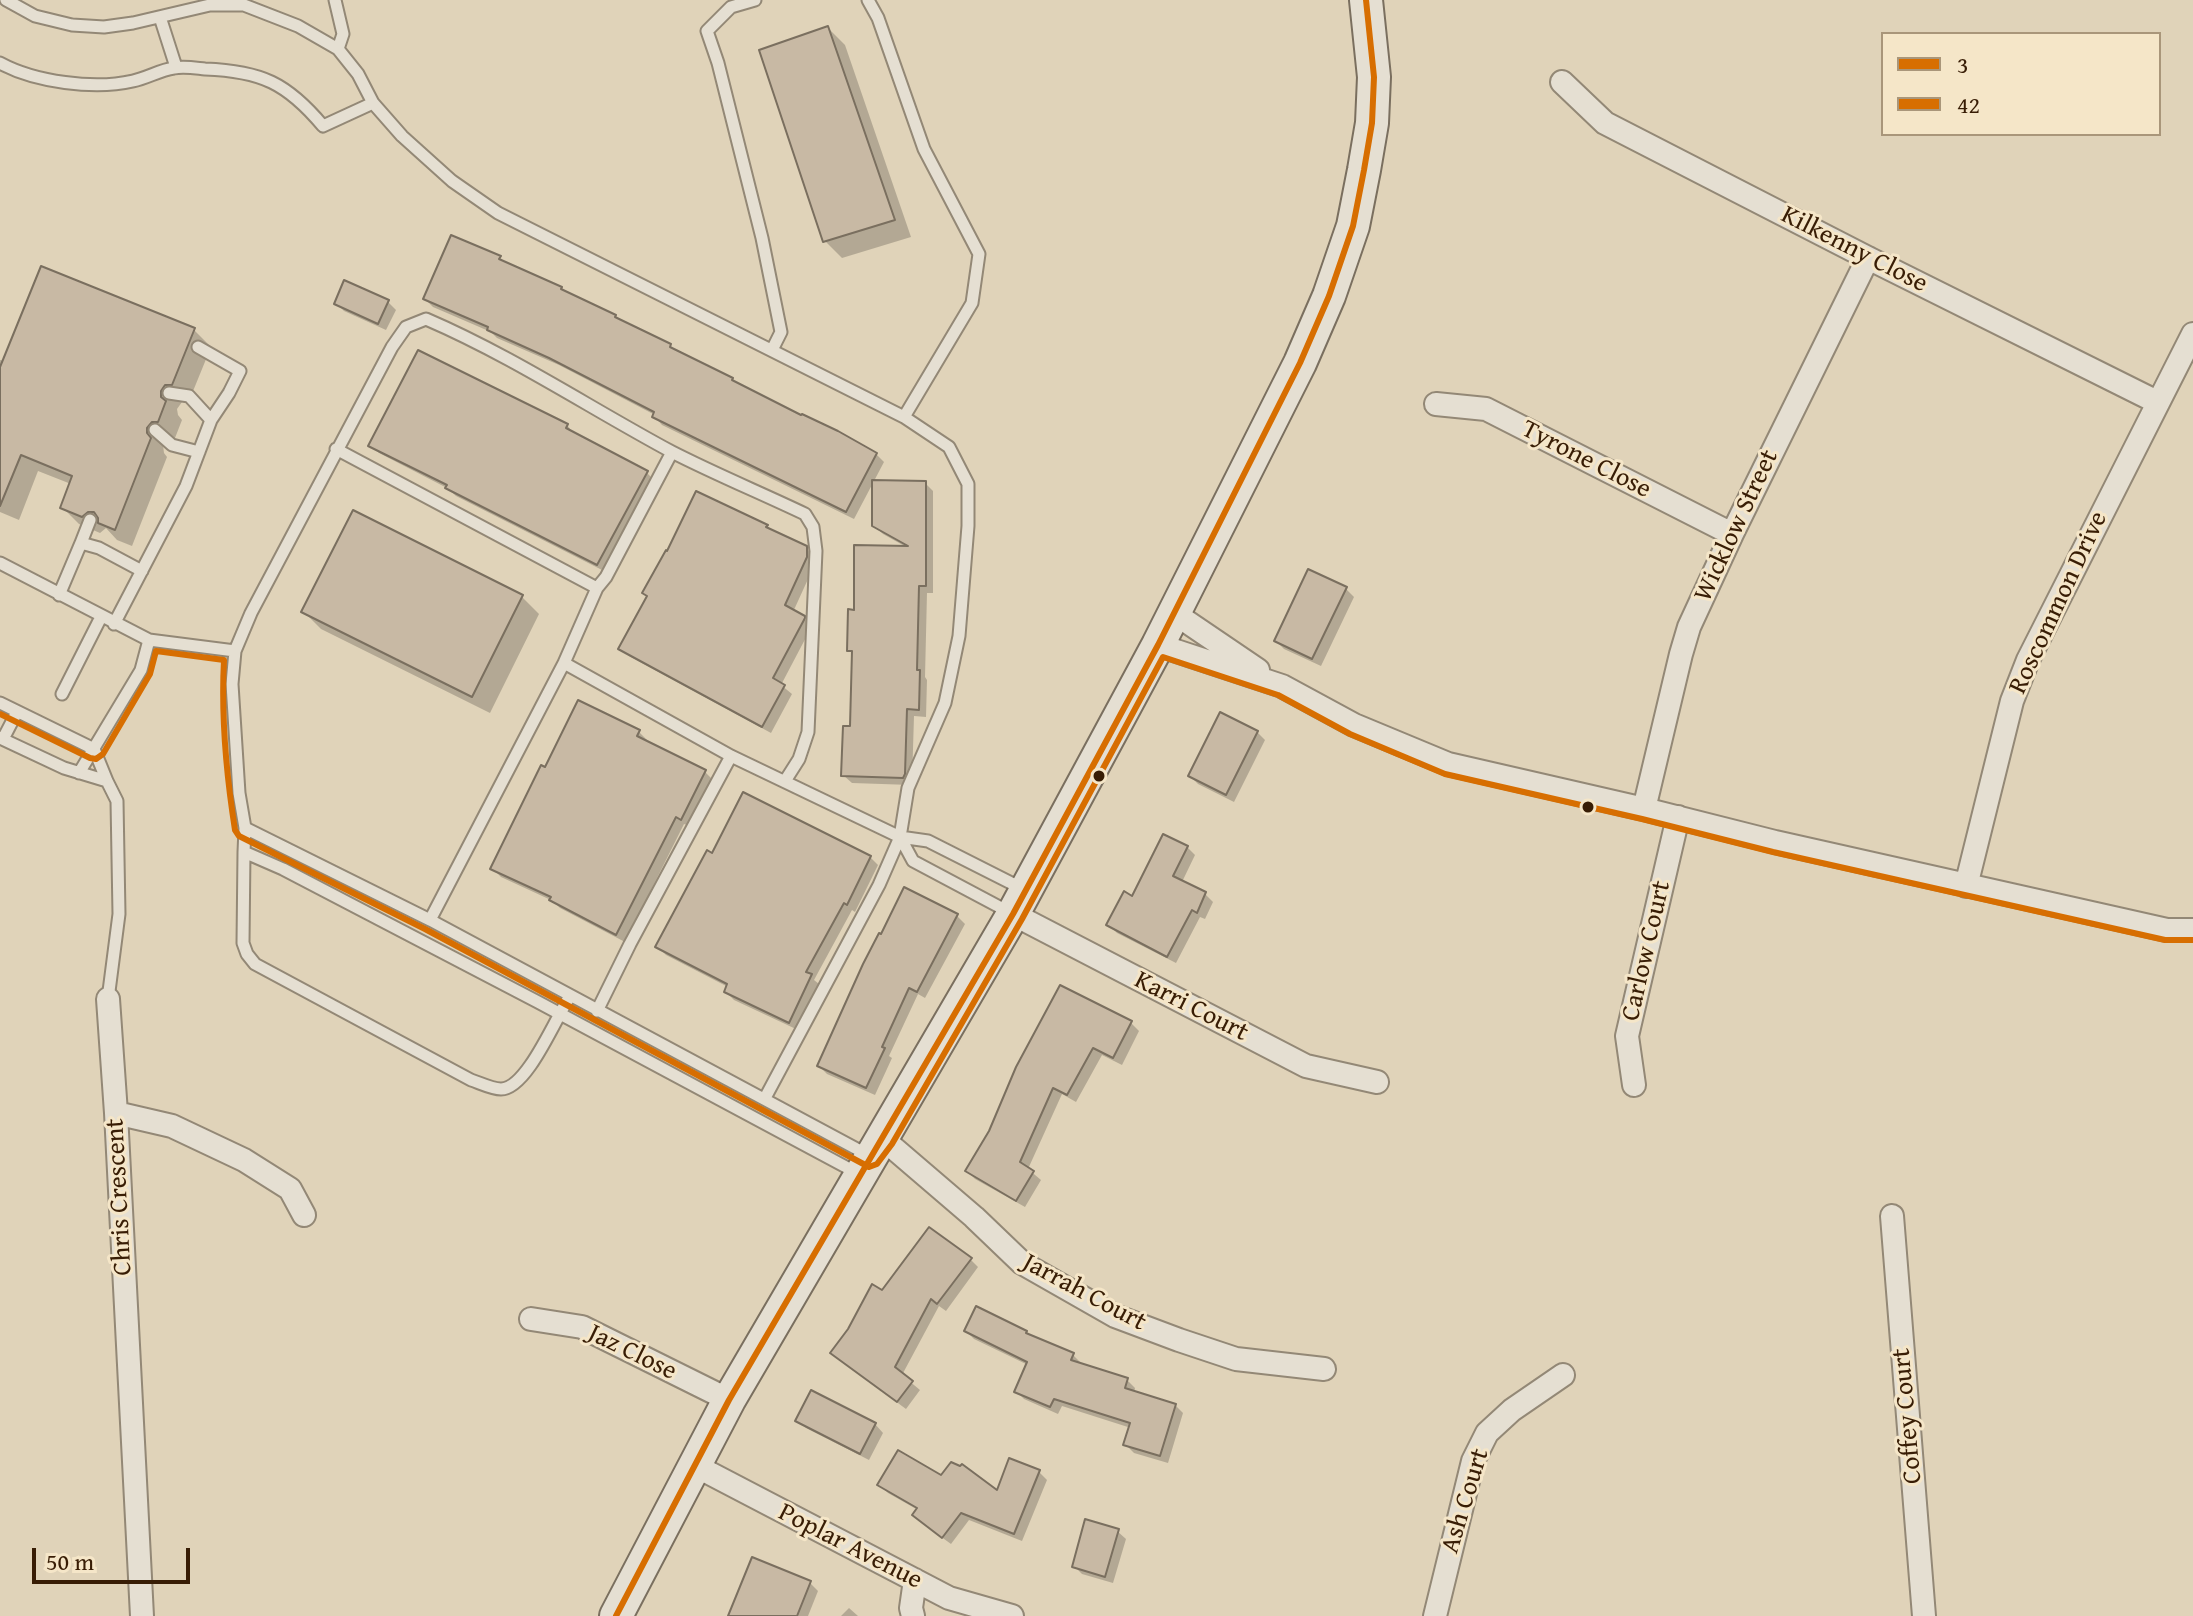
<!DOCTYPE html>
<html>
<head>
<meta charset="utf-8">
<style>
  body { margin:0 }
  #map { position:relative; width:2193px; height:1616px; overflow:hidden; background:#e0d3b9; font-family:"Gentium Book Plus",serif }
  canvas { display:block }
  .legend { position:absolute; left:1881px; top:32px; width:280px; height:104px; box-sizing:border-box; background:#f5e6c8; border:2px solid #a9967a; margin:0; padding:10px 14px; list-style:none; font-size:24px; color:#381d05 }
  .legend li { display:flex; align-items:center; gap:16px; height:40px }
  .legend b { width:40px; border:2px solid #a9967a }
  .scale { position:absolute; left:32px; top:1548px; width:158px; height:36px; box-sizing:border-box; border:4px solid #381d05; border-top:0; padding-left:10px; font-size:24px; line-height:28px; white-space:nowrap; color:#381d05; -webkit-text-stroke:6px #f5e6c8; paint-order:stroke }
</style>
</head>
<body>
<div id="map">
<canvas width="2193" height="1616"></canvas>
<ul class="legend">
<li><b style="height:10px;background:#d76e01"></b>3</li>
<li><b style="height:10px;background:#d76e01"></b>42</li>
</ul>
<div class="scale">50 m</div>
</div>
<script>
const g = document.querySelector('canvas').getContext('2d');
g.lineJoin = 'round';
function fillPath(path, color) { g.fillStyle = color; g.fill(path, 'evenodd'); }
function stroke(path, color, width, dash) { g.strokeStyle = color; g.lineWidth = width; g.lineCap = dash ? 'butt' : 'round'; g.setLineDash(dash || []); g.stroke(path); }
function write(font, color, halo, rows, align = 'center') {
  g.font = font + ' "Gentium Book Plus",serif'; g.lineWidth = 6; g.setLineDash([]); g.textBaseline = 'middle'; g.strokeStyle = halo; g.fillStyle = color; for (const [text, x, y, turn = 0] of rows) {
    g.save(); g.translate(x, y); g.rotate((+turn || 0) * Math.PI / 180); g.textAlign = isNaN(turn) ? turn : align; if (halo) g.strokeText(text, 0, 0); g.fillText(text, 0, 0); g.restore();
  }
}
fillPath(new Path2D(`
  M828 28 845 45 911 237 842 258 825 241Z
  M499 258 506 265 561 289 615 317 620 322 670 346 676 352 732 380 737 385 876 454 884 462 854 519 662 425 654 416 655 415 559 365 497 338 491 332 433 307 425 299Z
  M388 302 396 310 386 330 344 311 336 303Z
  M194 330 211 347 189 401 182 402 177 409 178 415 182 420 175 438 169 439 163 445 164 453 167 457 132 546 117 540 106 528 100 533 79 524 62 507 71 484 38 471 19 520 0 512V360L5 361Z
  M567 425 574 434 647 473 655 481 606 572 456 496 447 488 379 453 371 445Z
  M925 483 933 491V593H927L925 677 927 680 926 717 914 716 912 782 911 785 852 783 843 775 852 728 854 654 849 650 856 612 908 548 883 534 874 526Z
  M766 526 772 532 806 548 814 556V566L793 612 803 617 812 626 781 685 792 694 771 733 629 656 620 648Z
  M1346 589 1354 597 1321 666 1284 649 1276 641Z
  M522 597 539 614 490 713 321 629 304 612Z
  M639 732 647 740 646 742 705 772 713 780 690 826 684 824 625 942 560 908 553 901 501 877 493 869 546 770Z
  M1257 732 1265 740 1234 802 1198 784 1190 776Z
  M1187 847 1195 855 1182 882 1205 894 1213 902 1205 919 1200 917 1176 963 1117 933 1109 925Z
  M870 857 878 865 855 912 852 910 814 980 819 984 798 1030 734 1000 726 992 728 987 666 955 658 947Z
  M905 890 957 916 965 924 925 998 918 994 889 1056 892 1058 875 1095 827 1074 819 1066Z
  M1131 1023 1139 1031 1122 1065 1102 1055 1076 1102 1062 1094 1028 1169 1041 1180 1025 1207 975 1179 967 1171 990 1132 1018 1068Z
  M970 1259 978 1267 946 1311 939 1306 902 1375 920 1390 906 1409 841 1361 833 1353 883 1292Z
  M966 1331 1026 1332 1031 1337 1073 1355 1081 1363 1080 1365 1127 1380 1135 1388 1134 1393 1175 1405 1183 1413 1168 1463 1134 1453 1126 1445 1131 1428 1062 1406 1058 1414 1024 1399 1016 1391 1028 1365 974 1339Z
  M798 1420 875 1424 883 1433 869 1460 806 1428Z
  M1039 1472 1047 1480 1022 1541 969 1520 951 1544 922 1523 918 1510 888 1493 880 1485 942 1478 998 1494Z
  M1117 1531 1126 1539 1113 1583 1082 1574 1074 1566Z
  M810 1583 818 1591 808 1616H731Z
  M849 1608 858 1616H841Z`), '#0003');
const building = new Path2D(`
  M828 26 895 220 823 242 759 50Z
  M451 235 501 256 499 259 562 287 561 289 616 315 615 317 671 344 670 347 733 378 732 380 801 415 802 414 838 431 877 453 846 512 652 417 654 412 549 358 487 330 488 327 423 299Z
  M41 266 195 328 172 385H165L161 391V397L166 401 158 422H152L147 428V433L151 438 115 530 98 523V518L94 512H88L82 517 60 508 72 476 21 455 0 506V367Z
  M344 280 389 300 378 324 334 304Z
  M418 350 568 424 566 428 648 471 597 565 445 488 447 485 368 446Z
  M872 480 926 481V586H919L917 670H920L919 710 907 709 905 774 903 778 841 776 843 726H850L852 651H847L848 609 854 610V545L908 546 872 526Z
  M696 491 768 525 766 527 807 546V557L785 605 805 616V618L773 678 785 685 762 727 618 649 647 596 642 593 666 550 667 551Z
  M353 510 523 595 472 697 301 612Z
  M1308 569 1347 587 1312 659 1274 641Z
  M578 700 640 730 637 736 706 770 681 820 676 817 616 935 549 900 551 897 490 869 541 765 545 767Z
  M1220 712 1258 731 1226 795 1188 776Z
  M743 792 871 856 847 905 844 903 806 972 812 974 789 1023 724 992 727 984 655 947 707 850 712 853Z
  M1163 834 1188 846 1173 876 1206 892 1197 913 1192 910 1167 957 1106 925 1124 891 1132 896Z
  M904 887 958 914 917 992 909 988 882 1047 885 1048 866 1088 817 1066 863 964 879 933 881 934Z
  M1060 985 1132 1021 1113 1058 1093 1048 1067 1095 1053 1088 1020 1162 1034 1171 1016 1201 965 1171 989 1131 1016 1067Z
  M929 1227 972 1258 937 1304 931 1299 895 1367 913 1381 897 1402 830 1353 848 1329 872 1284 882 1290Z
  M976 1306 1027 1331 1026 1333 1074 1353 1071 1360 1128 1378 1125 1388 1176 1404 1160 1456 1123 1445 1130 1423 1054 1399 1050 1407 1014 1392 1027 1362 964 1331Z
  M811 1390 876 1423 860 1454 795 1421Z
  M898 1450 941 1475 951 1462 960 1466 962 1464 997 1490 1009 1458 1040 1470 1014 1534 961 1513 942 1538 912 1515 917 1508 877 1485Z
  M1085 1519 1119 1529 1105 1577 1072 1567Z
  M752 1557 811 1581 797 1616H728Z`);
fillPath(building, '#c8b9a4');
stroke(building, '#7a6f5f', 2);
const service = new Path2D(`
  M6 0 35 16 72 25 104 27 133 23 210 5H244L298 26 338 49 358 74 373 103 402 136 452 181 498 213 904 417 949 447 968 484V526L959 636 945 703 908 788 900 837 879 885 765 1098
  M335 0 343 34 338 49
  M755 0 731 7 707 31 718 63 762 238 781 332 772 350
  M868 0 878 18 924 149 979 254 972 303 904 417
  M160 17 176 67
  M0 63C35 82 94 90 133 81 147 78 160 70 174 68 184 66 195 68 205 69 261 71 287 83 323 126L373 103
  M169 393 189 396 211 420
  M155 430 172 445 199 452
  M336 449 597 588
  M81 543 90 520
  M0 563 149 640
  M59 595 81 543 99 548 142 571
  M114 624 186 486 211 420 229 393 240 371 198 347
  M564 663 731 756 900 837 928 841 1025 890
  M62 694 101 617
  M0 703 94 749 107 781 117 801 119 914 108 999
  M0 738 64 768 107 781
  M3 739 17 712
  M79 773 141 670 149 640 235 651
  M785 781 799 759 808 732 816 551 813 527 805 514C761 493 715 474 672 452 590 408 512 356 426 319L406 327 392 347 251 613 235 651 232 684 239 793 245 828 430 920 870 1156
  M245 828 244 852 283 869 538 1002 859 1174
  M900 837 913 861 1009 912
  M244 852 243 943 247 954 255 964 471 1080C480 1083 492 1089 501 1089 527 1089 556 1017 570 996
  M430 920 564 663 597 588 606 577 672 452
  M597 1011 630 944 731 756`);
const minor = new Path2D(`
  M1562 82 1605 123 1868 258 2157 402
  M1436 404 1486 409 1732 534
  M1174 613 1258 670
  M1158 645 1282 686 1354 725 1448 764 1644 809 1775 842 2167 930H2193
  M1644 809 1681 654 1689 627 1732 534 1868 258
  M1966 886 2012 701 2028 660 2193 334
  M1013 914 1306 1066 1377 1082
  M108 999 116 1113 142 1616
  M1634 1085 1627 1036 1678 817
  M116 1113 172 1126 244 1160 290 1189 304 1215
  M883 1139 974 1217 1022 1263 1115 1316 1179 1340 1236 1359 1324 1369
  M1892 1216 1924 1616
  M531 1319 582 1327 729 1400
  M694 1465 949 1598 1012 1616
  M913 1616 911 1608 915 1580
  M1435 1616 1473 1461 1487 1433 1512 1410 1563 1375`);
const secondary = new Path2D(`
  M616 1616 729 1400 1013 914 1158 645 1300 363 1329 296 1353 226 1364 170 1372 123 1374 77 1366 0`);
stroke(service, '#938876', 15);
stroke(minor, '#938876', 26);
stroke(secondary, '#7a6f5f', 36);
stroke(service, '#e5dfd2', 11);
stroke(minor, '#e5dfd2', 22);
stroke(secondary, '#e5dfd2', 32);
stroke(new Path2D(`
  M616 1616 729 1400 1013 914 1158 645 1300 363 1329 296 1353 226 1364 170 1372 123 1374 77 1366 0`), '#d76e01', 6);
stroke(new Path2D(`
  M0 714 90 758 96 759 103 754 150 674 156 651 224 660C221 717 226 773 235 830L239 836 425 929 869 1167 877 1164 892 1144 1022 919 1163 657 1278 695 1350 734 1445 774 1642 819 1773 852 2165 940H2193`), '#d76e01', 6);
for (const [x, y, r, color] of [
  [1099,776,7,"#381d05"],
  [1588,807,7,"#381d05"]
]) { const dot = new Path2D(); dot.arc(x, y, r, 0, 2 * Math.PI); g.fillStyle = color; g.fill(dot); stroke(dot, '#f5e6c8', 3); }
write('26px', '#381d05', '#f5e6c8', [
  ["Kilkenny Close",1854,250,27],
  ["Tyrone Close",1586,460,27],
  ["Wicklow Street",1737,526,-65],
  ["Roscommon Drive",2059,603,-65],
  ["Carlow Court",1647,951,-77],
  ["Karri Court",1191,1007,27],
  ["Chris Crescent",120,1197,-93],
  ["Jarrah Court",1084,1293,28],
  ["Jaz Close",632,1353,26],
  ["Coffey Court",1908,1416,-95],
  ["Ash Court",1466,1501,-73],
  ["Poplar Avenue",850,1547,27]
]);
</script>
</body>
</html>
